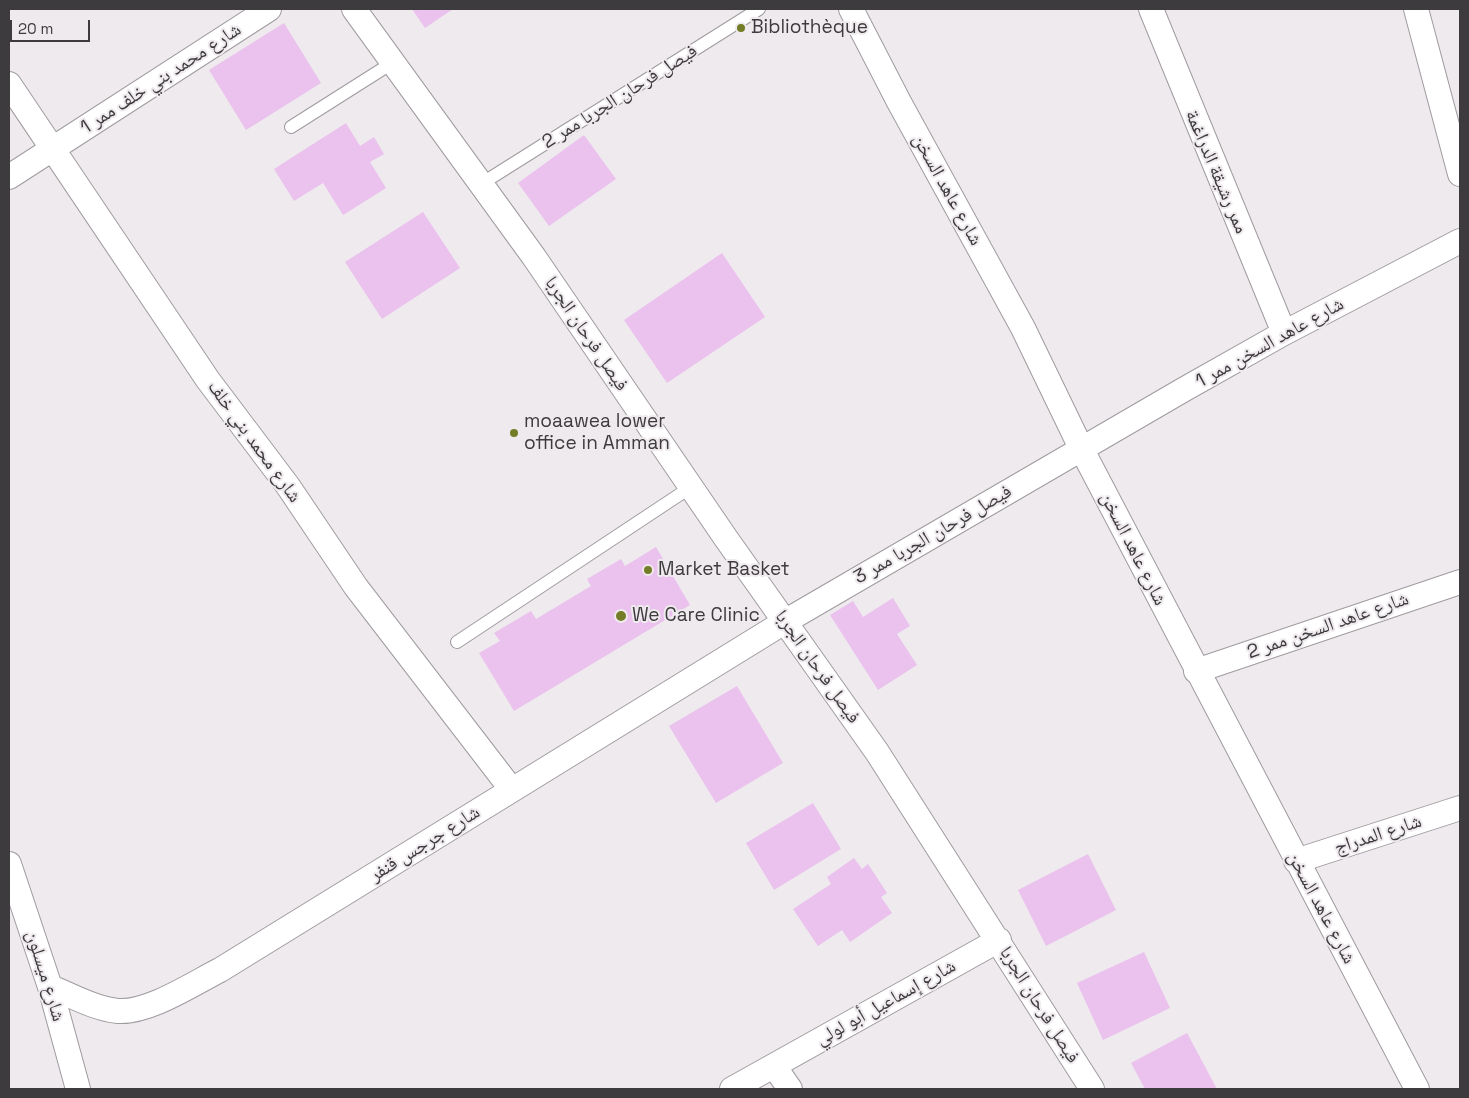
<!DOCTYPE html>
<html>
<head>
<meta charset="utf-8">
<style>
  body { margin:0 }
  #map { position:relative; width:1469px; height:1098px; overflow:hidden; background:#eeeaee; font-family:"Space Grotesk",sans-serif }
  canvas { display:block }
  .frame { position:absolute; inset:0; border:10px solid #3d3b3d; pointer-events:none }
  .scale { position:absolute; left:10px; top:20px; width:80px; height:22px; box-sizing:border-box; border:2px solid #3d3b3d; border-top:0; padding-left:6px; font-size:15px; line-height:18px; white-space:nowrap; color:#3d3b3d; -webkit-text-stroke:4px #eeeaee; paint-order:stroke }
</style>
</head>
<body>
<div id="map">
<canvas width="1469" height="1098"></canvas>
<div class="frame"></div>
<div class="scale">20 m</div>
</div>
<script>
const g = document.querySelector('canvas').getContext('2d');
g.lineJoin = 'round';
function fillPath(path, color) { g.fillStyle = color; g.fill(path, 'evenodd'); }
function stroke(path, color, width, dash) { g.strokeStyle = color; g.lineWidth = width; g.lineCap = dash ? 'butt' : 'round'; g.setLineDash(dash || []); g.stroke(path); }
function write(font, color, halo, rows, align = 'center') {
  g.font = font + ' "Space Grotesk","Noto Naskh Arabic",sans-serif'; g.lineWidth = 4; g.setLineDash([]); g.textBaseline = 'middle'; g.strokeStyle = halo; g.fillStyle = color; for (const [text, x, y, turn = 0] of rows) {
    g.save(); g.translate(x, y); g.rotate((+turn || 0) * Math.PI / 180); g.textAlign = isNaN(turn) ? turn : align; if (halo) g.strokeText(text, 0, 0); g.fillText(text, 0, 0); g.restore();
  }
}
fillPath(new Path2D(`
  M412 9H453L425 28Z
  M284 23 321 83 246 130 209 70Z
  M346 123 360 146 374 137 384 154 370 162 386 188 343 215 323 183 294 201 274 169Z
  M584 135 616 179 549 226 518 183Z
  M423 212 460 268 382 319 345 262Z
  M722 253 765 317 667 383 624 320Z
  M656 547 690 605 514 711 479 653 500 641 494 633 531 611 536 619 591 586 587 579 621 559 625 566Z
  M893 598 910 626 897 634 917 665 878 690 830 615 853 601 863 617Z
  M737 686 783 763 716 803 669 726Z
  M813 803 841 849 774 890 746 843Z
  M1088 854 1116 910 1046 946 1018 890Z
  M854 858 862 869 868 864 887 893 881 897 892 913 850 942 842 930 818 946 793 909 831 884 827 877Z
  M1144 952 1170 1008 1103 1040 1077 983Z
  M1187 1033 1217 1089H1145L1131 1063Z`), '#ebc1ee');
const service = new Path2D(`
  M291 127 392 63
  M481 184 759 9
  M457 642 691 487`);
const minor = new Path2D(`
  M354 9 534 257 725 537 877 752 1092 1089
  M851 9 899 102 1023 328 1081 448 1417 1089
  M1151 9 1284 333
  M1416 9 1460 174
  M9 84 208 380 288 486 356 587 512 790
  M9 177 269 9
  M1196 671 1460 582
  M1296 861 1460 808
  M9 864 50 987 78 1089
  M50 987C71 995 95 1009 118 1011 149 1013 194 983 220 970L786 621 1183 390 1284 333 1460 241
  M774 1066 790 1089
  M732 1089 999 940`);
stroke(service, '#9f9b9f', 14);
stroke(minor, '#9f9b9f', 26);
stroke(service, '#fff', 12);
stroke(minor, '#fff', 24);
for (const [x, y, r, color] of [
  [741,28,5,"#737c26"],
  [514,433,5,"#737c26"],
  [648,570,5,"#737c26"],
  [621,616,6,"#737c26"]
]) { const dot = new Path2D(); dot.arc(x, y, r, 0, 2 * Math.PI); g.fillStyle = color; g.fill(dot); stroke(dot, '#eeeaee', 2); }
write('19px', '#3d3b3d', '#eeeaee', [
  ["Bibliothèque",751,28],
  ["moaawea lower",524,422],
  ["office in Amman",524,444],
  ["Market Basket",658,570],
  ["We Care Clinic",632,616]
], 'left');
write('19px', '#3d3b3d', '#eeeaee', [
  ["شارع محمد بني خلف ممر 1",161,79,-33],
  ["فيصل فرحان الجربا ممر 2",620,97,-32],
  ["ممر رشيقة الدراغمة",1216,172,67],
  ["شارع عاهد السخن",947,190,61],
  ["فيصل فرحان الجربا",586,334,56],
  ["شارع عاهد السخن ممر 1",1270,343,-29],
  ["شارع محمد بني خلف",254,442,54],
  ["فيصل فرحان الجربا ممر 3",933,535,-30],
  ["شارع عاهد السخن",1133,549,63],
  ["شارع عاهد السخن ممر 2",1328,626,-19],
  ["فيصل فرحان الجربا",817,667,55],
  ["شارع المدراج",1378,835,-18],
  ["شارع جرجس قنفر",425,844,-32],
  ["شارع عاهد السخن",1321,908,62],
  ["شارع ميسلون",45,976,73],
  ["شارع إسماعيل أبو لولي",886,1003,-29],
  ["فيصل فرحان الجربا",1039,1005,58]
]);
</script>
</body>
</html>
